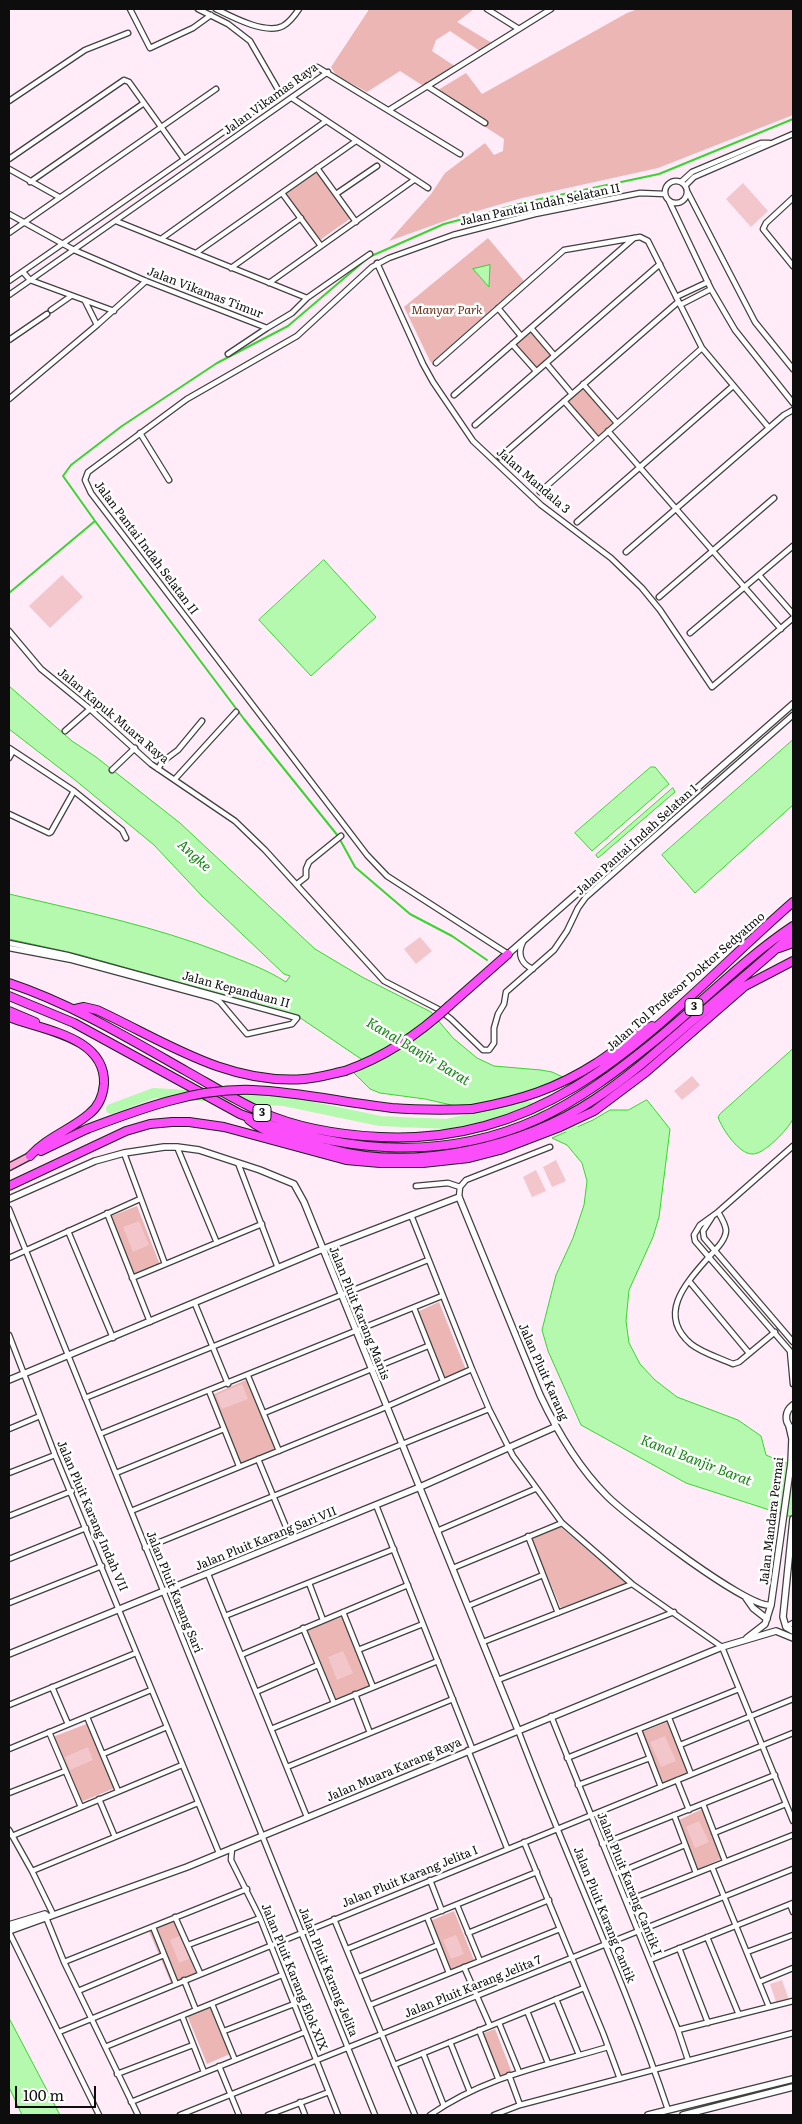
<!DOCTYPE html>
<html>
<head>
<meta charset="utf-8">
<style>
  body { margin:0 }
  #map { position:relative; width:802px; height:2124px; overflow:hidden; background:#ffecf8; font-family:Literata,serif }
  canvas { display:block }
  .frame { position:absolute; inset:0; border:10px solid #0d0d0d; pointer-events:none }
  .scale { position:absolute; left:15px; top:2086px; width:81px; height:22px; box-sizing:border-box; border:2px solid #0d0d0d; border-top:0; padding-left:6px; font-size:15px; line-height:18px; white-space:nowrap; color:#0d0d0d; -webkit-text-stroke:4px #fff; paint-order:stroke }
</style>
</head>
<body>
<div id="map">
<canvas width="802" height="2124"></canvas>
<div class="frame"></div>
<div class="scale">100 m</div>
</div>
<script>
const g = document.querySelector('canvas').getContext('2d');
g.lineJoin = 'round';
function fillPath(path, color) { g.fillStyle = color; g.fill(path, 'evenodd'); }
function stroke(path, color, width, dash) { g.strokeStyle = color; g.lineWidth = width; g.lineCap = dash ? 'butt' : 'round'; g.setLineDash(dash || []); g.stroke(path); }
function write(font, color, halo, rows, align = 'center') {
  g.font = font + ' Literata,serif'; g.lineWidth = 5; g.setLineDash([]); g.textBaseline = 'middle'; g.strokeStyle = halo; g.fillStyle = color; for (const [text, x, y, turn = 0] of rows) {
    g.save(); g.translate(x, y); g.rotate((+turn || 0) * Math.PI / 180); g.textAlign = isNaN(turn) ? turn : align; if (halo) g.strokeText(text, 0, 0); g.fillText(text, 0, 0); g.restore();
  }
}
fillPath(new Path2D(`
  M368 9H474L457 22 492 43 480 51 450 31 436 40 432 51 456 67 425 87 400 71 367 92 336 75 331 67 368 11Z
  M638 9H793V115L658 168 522 198 453 218 389 241 431 194 445 173 485 143 494 155 503 151 504 139 433 93 466 73 482 94 627 13Z
  M316 170 351 218 320 240 285 192Z
  M488 238 524 281 431 363 404 307Z
  M530 331H532L553 355 536 370 514 344Z
  M583 384 617 423 598 440 564 401Z
  M137 1206 160 1265 132 1276 109 1217Z
  M439 1302 466 1370 443 1381 415 1313Z
  M248 1379 275 1450 240 1464 212 1395Z
  M558 1525 626 1583 561 1608 530 1537Z
  M342 1617 370 1686 336 1699 307 1630Z
  M667 1722 688 1772 663 1783 642 1732Z
  M89 1723 115 1788 76 1804 50 1738Z
  M702 1809 723 1858 698 1869 677 1821Z
  M454 1911 474 1960 450 1970 430 1921Z
  M174 1921 196 1973 171 1983 149 1931Z
  M212 2005 230 2054 207 2064 187 2015Z
  M495 2029 512 2073 496 2079 479 2035Z`), '#ebb6b4');
fillPath(new Path2D(`
  M743 183 768 211 751 227 726 199Z
  M62 575 83 597 50 628 29 606Z
  M420 937 432 951 416 964 404 949Z
  M692 1076 700 1085 682 1100 674 1091Z
  M556 1160 566 1181 552 1187 543 1167Z
  M536 1170 546 1191 532 1197 523 1177Z
  M139 1221 149 1245 133 1252 123 1227Z
  M242 1384 248 1399 222 1409 216 1395Z
  M343 1651 353 1673 337 1680 328 1657Z
  M665 1736 676 1761 661 1767 650 1742Z
  M88 1747 93 1760 70 1770 65 1757Z
  M699 1821 709 1842 695 1848 686 1827Z
  M182 1935 191 1958 179 1963 170 1940Z
  M456 1935 464 1954 451 1959 443 1940Z
  M782 1980 789 2000 777 2005 770 1984Z`), '#f2c6cb');
const water = new Path2D(`
  M490 265 489 287 473 269Z
  M324 560 376 617 311 676 259 620Z
  M9 686 72 741 96 757 180 823 315 949 362 977 431 1012 453 1038 477 1058 494 1066 541 1070 552 1072 565 1078 508 1101 460 1107 425 1099 380 1093 370 1089 353 1072 370 1065 296 1015 77 954 9 939V894C81 911 154 926 223 953 245 962 266 969 286 982L290 976 284 974 202 896 154 845 75 780 9 729Z
  M793 740V805L695 893 662 855Z
  M651 767H655L669 784 592 851 575 833Z
  M673 788 675 792 598 858 596 855Z
  M793 1049V1119C788 1129 764 1155 752 1154 739 1154 722 1129 718 1117L720 1114Z
  M647 1100 670 1129 659 1217 653 1237 629 1290 626 1321 629 1343 640 1364 655 1380 677 1397 738 1420 761 1436 766 1455 782 1462 793 1464V1516H788L686 1483 581 1425 548 1351 542 1330 556 1275 573 1238 584 1205 587 1181 582 1163 567 1145 552 1138 593 1120 610 1110H628Z
  M9 2018 60 2115H22L9 2087Z`);
fillPath(water, '#b4f9ae');
stroke(water, '#3ad431', 1);
stroke(new Path2D(`
  M95 521 244 719 338 836 355 867 410 914 452 936 487 960
  M9 593 95 521 63 476 71 465 122 426 217 363 288 326 369 257 444 224 531 201 659 174 793 119`), '#3ad431', 2);
stroke(new Path2D(`
  M508 1096 583 1135
  M111 1109 154 1093 284 1101 380 1121 447 1124 528 1106`), '#b4f9ae', 10);
const minor = new Path2D(`
  M130 9 150 48 193 28 211 15
  M198 9 228 24 250 41 280 93
  M216 9C232 17 266 35 283 26 290 22 295 15 299 9
  M487 9 519 29
  M427 86 485 123
  M292 98 428 188
  M9 101 85 50 128 33
  M389 110 551 9
  M9 159 124 80 129 82 184 159
  M317 168 356 222
  M9 169 59 197
  M665 192a11 11 0 1 1 22 0a11 11 0 1 1-22 0Z
  M30 182 144 103
  M681 182 692 172 761 143H769
  M685 186 694 177 793 134
  M687 191 755 322 793 369
  M282 193 321 246
  M336 194 377 166
  M793 198 766 223 763 229 793 266
  M669 201 711 289 735 330 793 403
  M9 214 74 250 146 281 267 328 292 313 307 298 370 254
  M116 221 307 298
  M9 233 216 89
  M161 239 326 121
  M196 253 356 141
  M377 263 423 364 433 382 473 441 541 505 611 558 642 588 660 610 712 687 793 618
  M231 268 301 218
  M23 272 30 280 114 311
  M9 281 317 67 460 154
  M269 283 414 180
  M9 295 328 72
  M676 297 708 282
  M85 301 97 325
  M680 305 711 289
  M498 308 521 336
  M51 310 71 296
  M531 328 554 355
  M9 340 47 314
  M512 344 536 371
  M228 354 267 328
  M436 363 564 250 640 237 648 241 653 251 702 348 769 428
  M546 363 572 394
  M583 384 617 423
  M454 395 634 238
  M9 399 97 325 146 281
  M564 401 598 440
  M475 425 660 264
  M608 431 781 629
  M140 433 169 480
  M500 457 678 302
  M540 492 702 348
  M577 522 733 386
  M626 552 784 415 793 410
  M759 575 793 614
  M659 597 774 498
  M9 631 41 669 90 709 151 764 235 821 265 850 384 981 438 1009 451 1019 483 1050H489L494 1043V1028L498 1014 504 1004 506 992 554 950 567 931 578 908 586 897 793 715
  M690 633 793 546
  M65 731 90 709
  M9 748 74 791 122 830 126 838
  M9 758 13 751
  M158 769 162 762 178 750 202 721
  M112 770 135 748
  M175 779 236 712
  M9 814 49 833 51 832 74 791
  M297 884 306 877V869L309 862 341 836
  M523 942C517 954 521 964 533 969
  M9 943 67 955 297 1018 292 1024 247 1034 220 1002 213 998 72 960 9 948
  M508 954 387 876 367 855 91 493 85 480 88 472 187 399 297 336 372 267 389 258 453 235 535 214 640 193 665 194
  M793 1146 718 1212 700 1225 694 1235 695 1241 790 1351 793 1384
  M177 1147 217 1243
  M124 1153 165 1264
  M238 1163 278 1268
  M416 1186 448 1183 460 1187
  M459 1197 460 1187 466 1180 550 1147
  M9 1209 375 2115
  M718 1212C721 1217 725 1223 726 1230 726 1241 714 1251 707 1259 685 1284 657 1315 691 1344 702 1353 720 1358 733 1364L739 1362 775 1332
  M107 1213 150 1322
  M411 1215 472 1369 489 1409 513 1456 562 1523 632 1584 722 1647 793 1821
  M712 1217 703 1231 704 1238 793 1342
  M68 1231 113 1338
  M9 1258 140 1199
  M132 1278 262 1224
  M689 1281 749 1353
  M195 1304 228 1384
  M414 1308 443 1381
  M9 1335 55 1455 219 1853
  M248 1376 279 1451
  M209 1391 239 1466
  M85 1398 428 1260
  M264 1413 428 1346
  M9 1429 40 1416
  M100 1434 442 1296
  M258 1459 291 1539
  M9 1473 55 1455
  M116 1473 224 1429
  M376 1505 472 1748
  M131 1511 379 1410 472 1369
  M9 1516 72 1491
  M437 1531 535 1489
  M528 1536 558 1613
  M145 1548 489 1409
  M9 1559 86 1528
  M453 1568 562 1523
  M208 1574 307 1817
  M309 1583 323 1620
  M9 1603 102 1566
  M468 1606 543 1575
  M343 1612 373 1687
  M225 1616 394 1549
  M786 1627 793 1623
  M303 1628 334 1703
  M483 1642 632 1584
  M358 1650 423 1624
  M241 1655 408 1585
  M498 1680 674 1612
  M52 1687 68 1724
  M256 1692 318 1665
  M355 1694 370 1733
  M9 1705 136 1653
  M551 1716 678 2030 688 2060
  M87 1717 118 1791
  M669 1718 691 1774
  M271 1729 438 1661
  M518 1730C566 1857 625 1981 668 2110
  M639 1730 661 1787
  M49 1732 81 1807
  M680 1745 793 1699
  M9 1749 151 1690
  M468 1750 507 1848
  M103 1754 167 1727
  M567 1758 739 1689
  M287 1767 453 1699
  M677 1780 689 1810
  M578 1785 650 1758
  M9 1793 65 1771
  M99 1799 115 1837
  M703 1804 725 1861
  M674 1815 696 1873
  M9 1830 32 1871 53 1914
  M714 1833 786 1804
  M12 1836 182 1765
  M524 1842 603 2033 620 2079
  M602 1844 775 1775
  M232 1848 231 1860 260 1918 338 2115
  M712 1867 769 2007
  M32 1871 198 1803
  M615 1874 685 1845
  M430 1880 442 1911
  M626 1901 793 1835
  M790 1904 793 1912
  M457 1905 480 1961
  M45 1915 64 1962 138 2115
  M175 1917 200 1973
  M427 1917 449 1973
  M334 1919 415 2115
  M153 1927 176 1984
  M9 1932 99 2115
  M468 1933 549 1900
  M707 1937 739 2015
  M188 1945 260 1918
  M679 1948 708 2023
  M347 1949 537 1872
  M747 1952 793 1935
  M650 1960 793 1903
  M64 1962 247 1889
  M464 1967 490 2026
  M359 1977 438 1945
  M184 1980 196 2010
  M759 1982 793 1968
  M78 1991 164 1955
  M556 1999 579 2055
  M212 2004 235 2060
  M370 2005 560 1929
  M527 2011 548 2063
  M182 2016 204 2072
  M499 2023 519 2072
  M479 2030 498 2078
  M678 2030 793 2001
  M224 2031 294 2004
  M59 2032 793 1733
  M450 2042 470 2092
  M105 2047 282 1975
  M423 2053 444 2106
  M394 2065 584 1988
  M219 2066 239 2115
  M117 2074 193 2045
  M509 2075 520 2105
  M131 2102 305 2032
  M300 2102 305 2115
  M180 2115 793 1869
  M268 2115 329 2092
  M430 2115C486 2076 545 2066 608 2047
  M494 2115 520 2105 793 2033`);
const tertiary = new Path2D(`
  M508 954 793 704
  M9 1199 95 1161 124 1153 164 1147H177L199 1150 260 1170 294 1184 304 1202 518 1730
  M9 1380 318 1251 459 1197 540 1395C557 1431 579 1468 607 1496 627 1516 749 1610 771 1605
  M791 1428C784 1421 785 1411 793 1405
  M793 1519 783 1617 786 1627 793 1631
  M746 1598 753 1608 767 1619
  M747 1638 765 1624 771 1605 791 1463 792 1439 789 1426
  M9 1654 420 1487 555 1427
  M9 1925 45 1914 47 1916
  M9 1931 187 1867 722 1647 776 1631 793 1638
  M648 2115 793 2079
  M683 2115 793 2087`);
const secondary = new Path2D(`
  M9 1167 30 1156`);
const motorway = new Path2D(`
  M779 948 793 943
  M9 983C72 1004 128 1038 186 1071 211 1085 235 1100 261 1112 297 1128 340 1135 380 1137 566 1146 666 1013 793 902
  M9 996 74 1023 240 1114C337 1152 441 1163 538 1119 579 1100 616 1072 651 1044 699 1006 742 960 793 926
  M450 1005 508 954
  M75 1009 84 1007 97 1010C164 1041 227 1085 304 1079 318 1078 331 1074 345 1071
  M9 1011 35 1022
  M9 1017C41 1030 106 1036 104 1084 103 1096 98 1107 89 1114 70 1130 46 1138 30 1156
  M472 1109C521 1100 556 1089 598 1062 616 1051 632 1034 652 1026
  M249 1120C271 1138 304 1142 331 1149 415 1172 523 1147 595 1099 627 1078 655 1053 684 1028 720 997 757 966 793 934
  M41 1151 87 1129
  M9 1186 126 1131 150 1124 172 1122H189L224 1127 346 1160 380 1163H423L469 1158 500 1150 560 1127 594 1111 646 1072 745 986 793 961`);
stroke(minor, '#404040', 7);
stroke(tertiary, '#404040', 8);
stroke(secondary, '#2f2f2f', 9);
stroke(motorway, '#1e1e1e', 10);
stroke(minor, '#fff', 4.5);
stroke(tertiary, '#fff', 5.5);
stroke(secondary, '#ffa7d8', 6);
stroke(motorway, '#fb4efa', 8);
const motorwayBridge = new Path2D(`
  M345 1071C385 1057 419 1034 450 1005
  M87 1129C140 1109 195 1088 253 1090 300 1092 346 1103 392 1108 419 1110 445 1110 472 1109`);
stroke(motorwayBridge, '#1e1e1e', 10, []);
stroke(motorwayBridge, '#fb4efa', 8);
for (const [x, y, w] of [
  [694,1007,18],
  [262,1113,18]
]) { const box = new Path2D(); box.roundRect(x - w / 2, y - 8.5, w, 17, 4); g.fillStyle = '#fff'; g.fill(box); stroke(box, '#0d0d0d', 1); }
write('bold 11px', '#0d0d0d', null, [
  ["3",694,1007],
  ["3",262,1113]
]);
write('12px', '#0d0d0d', '#fff', [
  ["Jalan Vikamas Raya",271,99,-36],
  ["Jalan Pantai Indah Selatan II",540,205,-12],
  ["Jalan Vikamas Timur",205,293,21],
  ["Jalan Mandala 3",533,481,41],
  ["Jalan Pantai Indah Selatan II",146,548,53],
  ["Jalan Kapuk Muara Raya",113,716,40],
  ["Jalan Pantai Indah Selatan 1",637,840,-42],
  ["Jalan Tol Profesor Doktor Sedyatmo",686,982,-41],
  ["Jalan Kepanduan II",236,990,15],
  ["Jalan Pluit Karang Manis",359,1313,68],
  ["Jalan Pluit Karang",543,1372,66],
  ["Jalan Pluit Karang Indah VII",92,1516,67],
  ["Jalan Mandara Permai",772,1521,-83],
  ["Jalan Pluit Karang Sari VII",266,1539,-22],
  ["Jalan Pluit Karang Sari",174,1592,68],
  ["Jalan Muara Karang Raya",394,1770,-23],
  ["Jalan Pluit Karang Jelita I",410,1877,-22],
  ["Jalan Pluit Karang Cantik I",629,1884,68],
  ["Jalan Pluit Karang Cantik",604,1915,68],
  ["Jalan Pluit Karang Jelita",328,1972,68],
  ["Jalan Pluit Karang Elok XIX",294,1977,68],
  ["Jalan Pluit Karang Jelita 7",473,1987,-22]
]);
write('italic 12px', '#67341a', '#fff', [
  ["Manyar Park",447,310]
]);
write('italic 14px', '#128710', '#fff', [
  ["Angke",194,856,42],
  ["Kanal Banjir Barat",418,1052,31],
  ["Kanal Banjir Barat",696,1461,21]
]);
</script>
</body>
</html>
